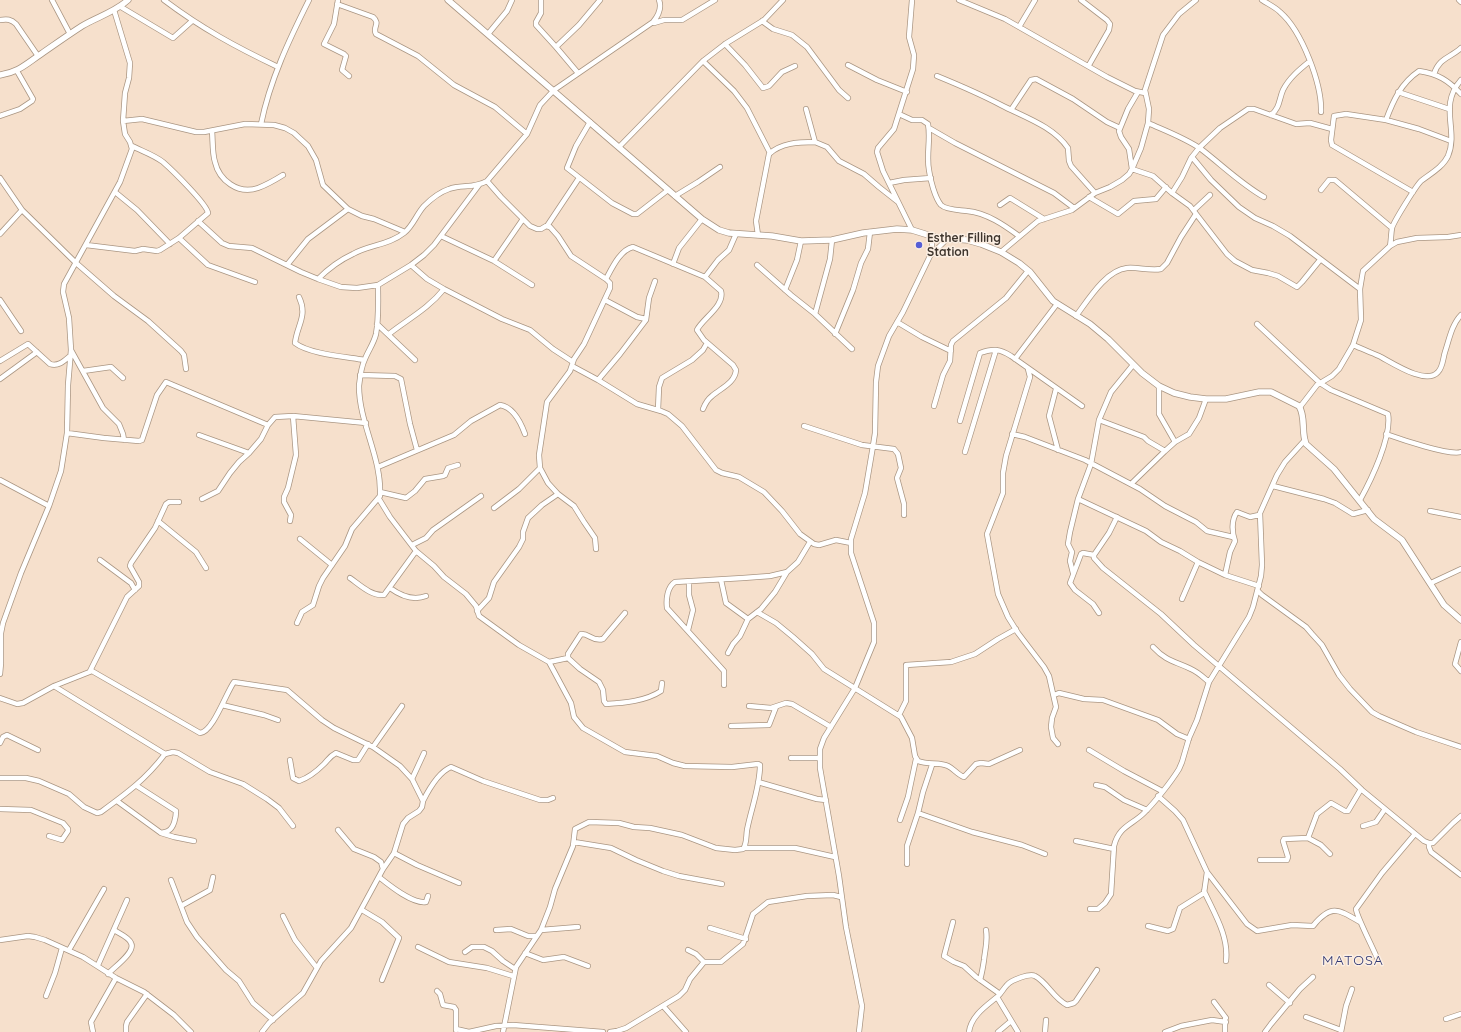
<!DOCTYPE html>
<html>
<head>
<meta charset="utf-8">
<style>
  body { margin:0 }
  canvas { display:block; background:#f6e0cc }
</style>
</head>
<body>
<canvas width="1461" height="1032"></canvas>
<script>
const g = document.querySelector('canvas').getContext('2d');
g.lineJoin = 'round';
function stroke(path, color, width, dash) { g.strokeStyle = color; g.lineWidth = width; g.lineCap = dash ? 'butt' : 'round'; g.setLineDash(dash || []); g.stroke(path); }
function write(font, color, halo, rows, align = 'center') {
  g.font = font + ' Quicksand,sans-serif'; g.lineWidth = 3; g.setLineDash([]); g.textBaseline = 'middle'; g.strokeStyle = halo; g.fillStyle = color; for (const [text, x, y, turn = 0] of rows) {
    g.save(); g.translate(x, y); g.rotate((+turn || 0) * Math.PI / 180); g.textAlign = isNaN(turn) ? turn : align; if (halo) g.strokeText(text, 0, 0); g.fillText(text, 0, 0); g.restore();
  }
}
const minor = new Path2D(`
  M52 0 70 34
  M164 0C201 28 236 47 278 67
  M338 0 334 24 324 44 344 54 346 56 342 70 349 76
  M541 0V13L536 22V25L556 47 578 73
  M959 0 1005 19 1107 77 1135 91 1145 93
  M1081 0 1107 20 1110 24 1109 30 1089 65
  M1262 0C1268 4 1275 7 1280 12 1302 31 1322 84 1321 112
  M1459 0 1461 2
  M337 4 373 17C381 24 372 27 376 34L418 56 454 85 495 107 527 134
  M121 7 173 38 192 21
  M0 20C7 19 11 19 16 24L38 56
  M762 21 773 29 792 35 807 47 839 90 848 98
  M654 23 664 20H682L715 0
  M1019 27 1035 0
  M488 34 507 11 512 0
  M725 44 745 65 763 88 769 86 782 72 795 66
  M556 47 579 25 600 0
  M703 61 734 91 747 108 770 153
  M848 65 877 80 907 92
  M1434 74C1439 58 1450 58 1461 48
  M937 76C959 85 980 94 1001 105 1024 117 1053 126 1068 148L1069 161 1071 166 1095 193
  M1138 92 1128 109 1119 131 1121 137 1129 149 1132 169 1153 176 1172 193 1190 206 1227 254 1235 261 1252 270 1268 273 1278 276 1297 287 1302 282 1320 260
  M1398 92 1449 109
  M806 109 815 142 827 147 839 161 864 174 879 187 898 202
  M1011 110 1031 80 1036 79 1073 99 1107 122 1120 128
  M899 114 912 120H922L928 124C931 139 926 155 929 170 930 179 935 198 941 205 946 210 960 210 967 211 987 213 1004 225 1019 236
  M1271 115C1280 108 1279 99 1283 90 1289 78 1300 69 1310 61
  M0 116 20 109 32 101 33 99 17 71
  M1386 120C1393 101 1401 83 1419 71 1438 74 1448 80 1461 94
  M123 121 142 119 196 132H204L245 124 274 125 285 128 294 133 308 146 316 160 323 185 348 209 362 216 374 219 405 232
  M590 122 576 146 567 168 612 203 633 214H637L668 190
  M1148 123C1166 131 1185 138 1201 149 1222 165 1241 184 1264 197
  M261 124C270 80 289 40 309 0
  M929 128 955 143 1054 193 1074 208
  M212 131C213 141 212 152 215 162 219 180 238 195 258 188 266 185 275 180 283 175
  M619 147 703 61 725 44 764 20 783 0
  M1192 157 1211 180 1239 207 1255 218 1273 226 1290 236 1360 289
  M0 178 22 210 75 262 114 296 148 321 181 351 184 355 186 369
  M487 181 501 197 530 226 537 229H541L546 226 550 227 558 236 571 256 606 279 610 283V288L584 344 574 359 570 371 547 402 539 455 540 468 548 483 558 494 574 506 584 522 595 538 596 549
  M889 183 904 180 931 178
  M1321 190 1329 180H1335L1392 228
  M115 192 137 210 170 244
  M1413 192 1332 145 1331 140 1334 116 1346 114 1386 120 1419 129 1451 141
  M1172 193 1182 177 1191 158 1199 148 1220 128 1248 109H1254L1296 124 1310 123 1332 129
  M675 196 698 182 720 167
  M1089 197 1118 214 1134 201 1156 199 1166 187
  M1000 205 1010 198 1044 219
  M1194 210 1210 195
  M198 221 222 243 229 246 252 248 301 272 318 279 341 287 357 288 378 285 411 265 424 255 434 245 479 185
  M547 226 579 178
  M912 230 883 171 877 152 878 148 894 129 913 69 914 55 909 37 912 0
  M0 234 22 210
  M758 235 756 221 769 154C781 143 798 142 815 142
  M441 236 494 261 532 285
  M179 238 208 265 255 282
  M86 245 135 251 143 249 157 251 160 250 179 238 208 213C207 204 171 169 163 162 154 155 142 151 132 146
  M1390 246C1391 241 1391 234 1392 228 1394 221 1416 186 1421 181 1430 174 1443 167 1448 156 1459 130 1438 106 1461 80
  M1001 252 1038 221 1072 210 1095 193 1110 187 1122 180 1129 174 1132 169 1141 148 1148 123 1149 109 1145 90 1163 35 1179 14 1196 0
  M931 255 948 238
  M494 261 523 219
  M673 264 679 248 702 219
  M287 265 308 239 348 209
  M411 265 427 279 444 289 502 319 530 330 553 349 573 362
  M757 265 791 295 815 314 852 349
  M705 277 718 260 729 250 736 234
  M318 279C328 269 340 260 353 254 369 245 389 245 404 233 413 226 416 215 424 206 430 200 440 192 449 189 462 184 473 189 487 181L527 134 540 105 554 90 653 22C658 16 662 8 659 0
  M606 279C612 268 620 250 633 247L705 277 721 291C725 306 702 319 697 330L704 340 733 365 736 370C735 383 721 388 712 396 708 399 705 404 703 409
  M785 290 797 260 801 241
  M299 297C308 316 297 325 295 343 309 354 347 357 364 360
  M0 300 21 331
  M605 300 637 317 646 319
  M815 314 830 259 832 240
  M1076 316C1088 300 1106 270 1127 268 1138 267 1150 271 1161 269L1167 263 1181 237 1196 214
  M897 322 922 337 951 351
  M377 324 415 360
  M1257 324 1320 383 1331 390 1388 414C1392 437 1371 480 1360 500
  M389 334C408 319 428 309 444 289
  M835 334 853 290 861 263 868 249 870 232
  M1353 345C1362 349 1370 352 1379 356 1391 362 1426 386 1438 372 1443 367 1443 358 1445 352 1449 340 1452 324 1461 315
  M71 350 103 408 119 424 123 434 124 440
  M1015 359 1057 304
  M0 361 28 344 50 364C59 367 65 360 71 355
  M572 366 598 380 637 404 661 411 668 414 682 426 716 470 722 473 739 477 764 492 782 511 800 534 814 544 819 545 836 540 851 543
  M1028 369 1030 377 1006 456 1003 473V493L987 534 998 594 1008 617 1018 633 1044 667 1049 676 1056 707 1052 718 1051 727 1053 738 1058 744
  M83 371 111 367 123 378
  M360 375 395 376 401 379 410 424 417 450
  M0 379 37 352
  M598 380 620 354 646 320 649 298 655 281
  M1159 386V414L1175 442
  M1056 389 1049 416 1058 450
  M934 406 943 375 950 361 951 345 953 341 1006 298 1028 271
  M1300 407 1317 385 1332 376 1339 369 1353 345 1361 320 1360 289 1363 271 1390 246 1397 242 1417 238 1448 237 1461 235
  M658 410 659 387 662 378 692 360 703 350 707 343
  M1099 420 1144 437 1148 441 1165 451
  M960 421 980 353C993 348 1000 349 1011 356L1082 406
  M804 426 862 445 894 449 898 454 901 468 897 478 904 504V515
  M67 433 104 438 139 441 142 440 157 395 166 382 268 425
  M1012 434 1025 437 1085 460 1140 489 1165 506 1196 522 1207 531 1233 537
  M1386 434C1400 439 1450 456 1461 452
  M199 435 249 453
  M965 452 996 350
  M378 467 454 435 471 421 500 405C513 407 521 423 525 434
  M0 480 49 506
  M1131 484 1165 451 1175 442 1189 434 1199 418 1206 399
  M1273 486 1324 499 1335 503 1353 514 1368 510
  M380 492 406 498 415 491 425 479 443 476 445 475 448 468 458 465
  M202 499 218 491 230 473 239 462 249 453 261 439 268 425 275 417 293 416 366 423
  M379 499 390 517 416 551 434 566 444 577 466 594 476 606 479 616 519 645 549 662 571 703 574 717 583 728 625 752 657 756 673 763 685 766 732 767 758 764 760 765C760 787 751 809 747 830 746 836 747 844 743 849L735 850 716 848 682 835 650 828 634 827 619 823 589 822 575 829 573 846 555 889 550 907 541 930 516 967 503 1032
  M1078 499 1146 531 1161 542 1180 551 1198 562 1225 575 1259 586
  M494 508 519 489 540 468
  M1430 511 1461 517
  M1117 517 1109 533 1094 555V558L1103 568 1161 614 1194 645 1340 769 1362 790 1424 841 1429 843H1433L1453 823 1461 816
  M158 521 196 552 206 568
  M290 521 291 515 284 502V497L288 488 296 455 293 416
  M300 539 332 565
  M412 545 426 538 433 530 481 496
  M1094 555 1083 553 1081 554 1070 583 1075 590 1093 604 1099 613
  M100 560 131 583 135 590
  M1073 573 1070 561 1072 552 1068 544 1070 532 1078 499 1091 464 1099 420 1111 392 1133 365
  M1225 575 1230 552 1235 541C1232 533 1231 520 1237 512L1250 517 1259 515
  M350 578C360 585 371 596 384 595L416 551
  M721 580 726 603 748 619
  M1431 583 1461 569
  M390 588C401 596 413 601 426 596
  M1258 591 1262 595 1306 627 1312 634 1322 645 1339 675 1350 689 1372 712 1379 716 1416 732 1461 747
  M1182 599 1198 562
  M477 611 489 598 494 582 519 547 523 539V532L528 518 542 505 558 494
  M757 612 776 623 793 637 812 654 824 669 901 717 912 738 915 756 918 761C928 765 940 762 948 766 954 769 958 775 964 777L976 764 981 763 989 764 1020 750
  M625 613 603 639C592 642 589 633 581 634L568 654V658L580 669 599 682 603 690 604 701 606 704C624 703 646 701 661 691L662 683
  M297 623 302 612 313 605 319 586 323 578 345 546 352 529 380 496C382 458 359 423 359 386 360 377 361 367 365 359 368 351 374 343 376 334 379 318 378 301 378 285
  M688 630 693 610 689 595V582
  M1461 642 1455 664 1461 671
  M1153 647C1167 662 1175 661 1191 669 1198 672 1203 677 1209 682
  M728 653 733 644 740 636 748 619 761 609 775 592 787 572
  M549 662 568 658
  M90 671 127 597 139 586V582L130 566 131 563 155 528 166 504 169 502H179
  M0 674 1 663V633L3 623 21 573 49 506 61 471 67 433 68 385 71 350 69 318 63 292 64 284 120 182 132 149 130 142 125 134 123 121 125 93 129 78 130 63 114 10
  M724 685V671L667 608C666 600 667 587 675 582L743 578 770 576 787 572 798 562 810 542
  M54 686 165 754 173 752 178 753 210 772 243 784 267 799 279 808 293 826
  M1054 695 1059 693 1084 699 1103 700 1158 720 1177 734 1189 739
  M0 698 17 704 23 703 54 686 92 671 200 733C213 732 226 693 234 682L287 690 322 720 334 728 373 747 400 766 412 779 423 801 422 807 419 811 408 818 403 824 394 853 383 869 351 928 321 961 303 993 269 1023 262 1032
  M222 705 264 715 278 720
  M749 706 771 708 786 703 792 704 831 727
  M899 715 906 701V665L951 662 975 654 998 639 1016 629
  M731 726 769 725 776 707
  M0 743 3 737 7 735 38 750
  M373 747 402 706
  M1089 750 1124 771 1162 791
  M791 758H820
  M290 760 293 778 299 781C308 778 317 771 324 764 328 760 330 756 336 753L353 760H358L368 744
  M0 778H26L39 781 69 794 84 807 97 813 101 812C127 793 145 780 165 754
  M412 779 424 753
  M758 782 817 799 826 800
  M1096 785 1105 787 1124 800 1147 810
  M137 786 176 811C176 817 174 828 168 831 166 832 164 832 161 833
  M1158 796 1175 811 1183 820 1207 872 1247 924 1257 931 1292 925 1313 926C1331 904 1338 909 1360 922
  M117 801 161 833 174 837 194 841
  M423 801C429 789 439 772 451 767L483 781 540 800H548L553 798
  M0 809 31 810 63 823 68 829V831L62 840 49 836
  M918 813 972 832 1022 845 1045 854
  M900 820 908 797 916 759
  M1363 826 1376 822 1385 809
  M338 830 354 849 374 857 381 862 383 869
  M1308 838 1321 845 1330 854
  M1076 841 1114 849
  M574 842 611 848 636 860 663 871 679 876 722 884
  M1429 843V847L1431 852 1461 875
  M745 848H795L835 857
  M394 853 417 865 459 883
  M1260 860H1287L1288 857 1283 841 1284 839 1308 838 1317 814 1331 803 1345 811H1348L1361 789
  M907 864V846L918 813 923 792 932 765
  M379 877C389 885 412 904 426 902L428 896
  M171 880 187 922 197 937 226 970 239 981 253 1003 273 1020
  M1204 891C1214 913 1229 936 1226 961
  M181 906 210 890 213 877
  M1090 909H1098L1105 903 1111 894 1114 846C1119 826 1132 825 1144 813 1155 802 1171 782 1179 769L1182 762 1189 738 1197 720 1209 682 1249 617 1253 607 1261 576 1262 565 1260 513 1277 475 1285 462 1305 440
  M362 910 382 922 399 938 382 980
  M283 916 295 940 317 968
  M953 922 944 956 954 962 964 966 976 977 1000 994
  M1148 926 1168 931 1173 929 1180 908 1204 893 1207 872
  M710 928 746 939
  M496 930 511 929 528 936H536
  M541 930 578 927
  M0 940 28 936 35 937 45 940 83 957 116 978 144 992 174 1015 191 1032
  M418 947 449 962 487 968 513 976
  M69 950 104 889
  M688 950 696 954 704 962
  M465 952 472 947H484L492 951 503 961 515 969
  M525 953 543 960 564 957 588 966
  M1377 958C1373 948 1356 915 1356 909L1382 873 1415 834
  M98 965 127 900
  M108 974C114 967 136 952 131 943 129 937 118 933 114 930
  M980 980C982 973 983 967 984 960 985 949 988 942 986 930
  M1269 985 1290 1003
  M437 991 440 994 443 1005 454 1007 456 1010V1030
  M46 996 55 973 62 948
  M997 997 1018 1032
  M1214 1002 1226 1018 1225 1019V1032
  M664 1007 686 1032
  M1306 1017 1341 1030
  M1446 1019 1461 1014
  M456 1029 469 1032 496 1026 513 1025 603 1032
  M93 1032 91 1022 116 978
  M126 1032V1026L127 1022 147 994
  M610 1032 617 1031 626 1028 679 996 685 990 690 979 704 962H721L743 944 753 914 768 902 807 896 833 895 841 897
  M859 1032 862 1006 846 927 839 876 820 768V749L824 738 855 688 874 642V623L851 553V539L865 493 873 446 875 433 876 382 878 366 889 336 903 312 930 256 932 247V236
  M969 1032C971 1016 986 1006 997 997 1001 994 1003 989 1007 985 1011 980 1030 973 1035 976 1047 982 1054 999 1067 1005L1074 1003 1076 1001 1097 970
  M998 1032 1011 1021
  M1045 1032 1046 1020
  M1165 1032 1181 1026 1212 1020 1226 1022
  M1265 1032 1271 1024 1300 989 1313 977
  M1341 1032 1346 1006 1352 989`);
const tertiary = new Path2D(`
  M448 0 702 219 719 230 729 233 772 236 801 241 832 240 863 233 897 229 912 230 938 238 967 240 981 244 1001 252 1019 263 1030 272 1053 301 1090 324 1108 339 1142 373 1159 386 1174 393 1190 397 1206 399H1226L1259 392H1271L1299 406C1306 417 1301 432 1306 444L1334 469 1374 519 1402 540 1444 605 1461 620
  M0 75C19 72 26 64 41 54 54 45 68 35 82 26 97 17 115 12 128 0`);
stroke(minor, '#aa9683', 6);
stroke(tertiary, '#aa9683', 7);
stroke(minor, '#fff', 4.5);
stroke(tertiary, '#fff', 5.5);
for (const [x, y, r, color] of [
  [919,245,4,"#565ed5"]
]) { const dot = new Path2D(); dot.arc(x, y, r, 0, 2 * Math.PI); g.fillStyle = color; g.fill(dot); stroke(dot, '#fcefe3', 1.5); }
write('bold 12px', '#3e352d', '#fcefe3', [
  ["Esther Filling",927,238],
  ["Station",927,252]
], 'left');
g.letterSpacing = '1px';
write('14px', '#323974', '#fcefe3', [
  ["MATOSA",1353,961]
]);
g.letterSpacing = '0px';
</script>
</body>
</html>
